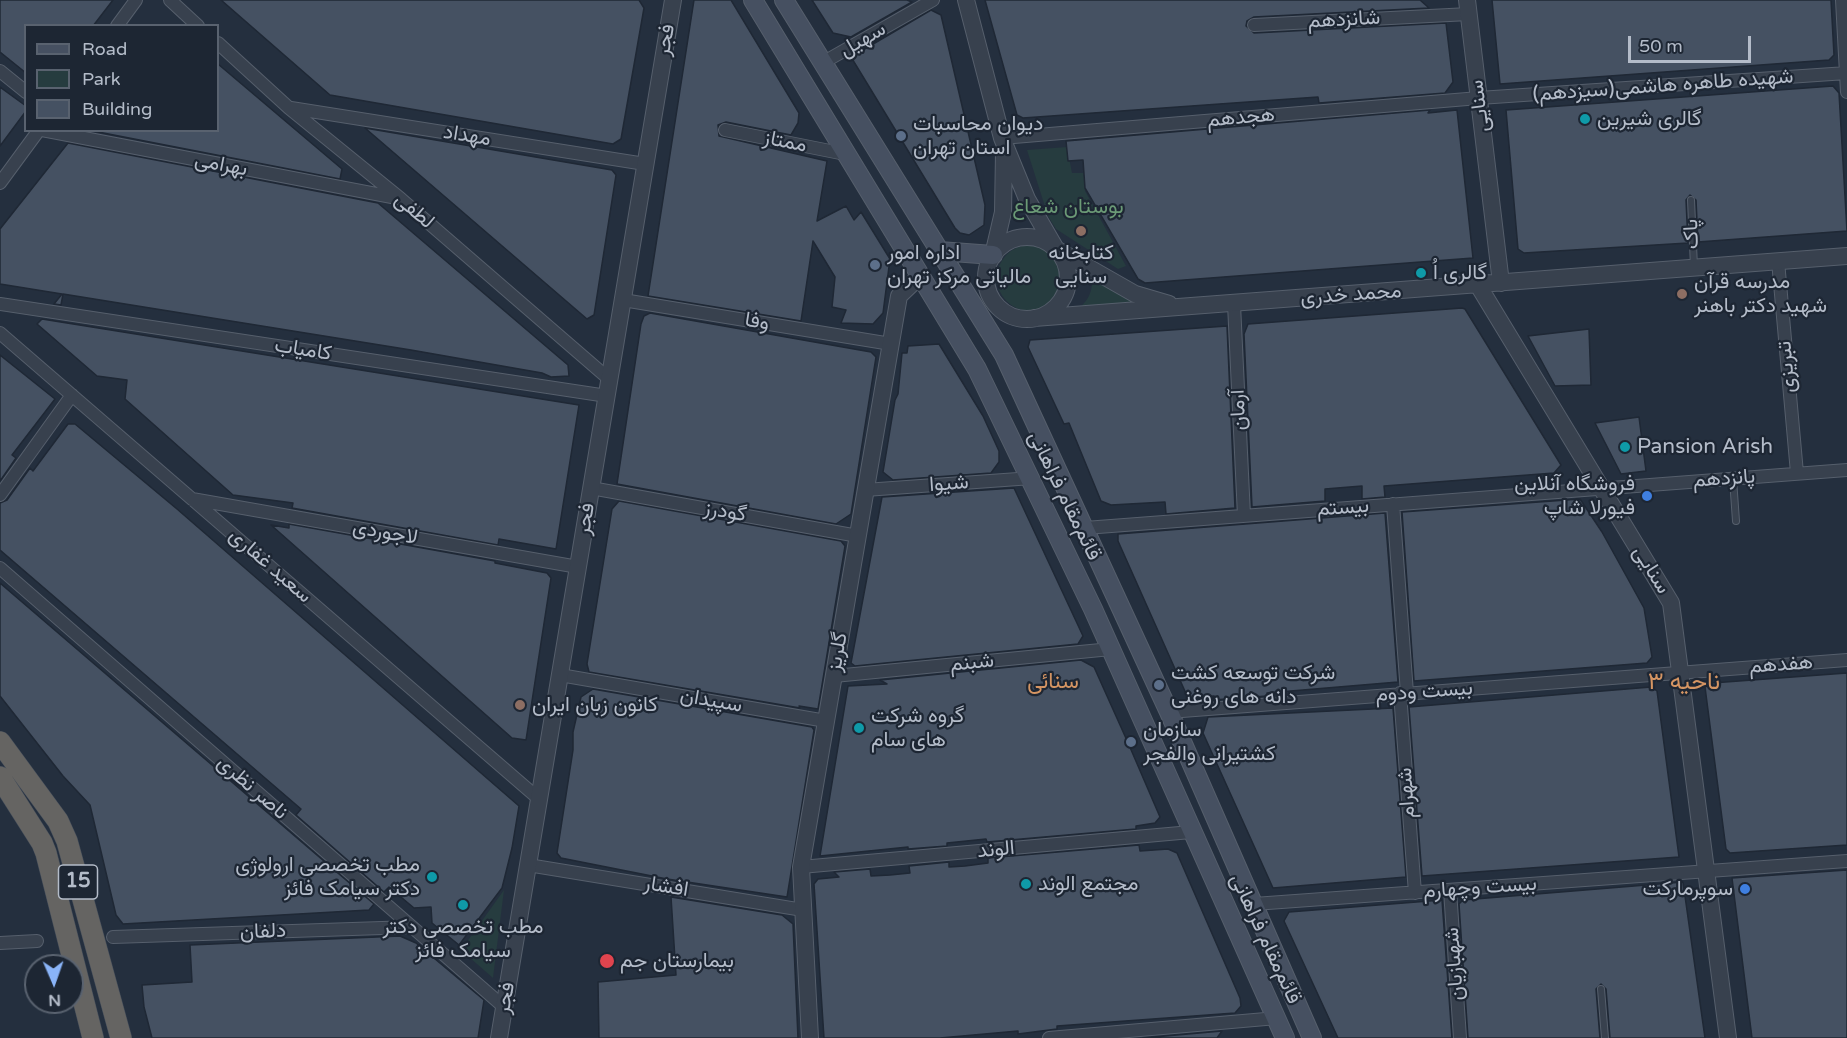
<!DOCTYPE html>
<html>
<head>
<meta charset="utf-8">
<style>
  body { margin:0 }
  #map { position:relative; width:1847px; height:1038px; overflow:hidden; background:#242f3e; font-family:"Varela Round",sans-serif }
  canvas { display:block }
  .legend { position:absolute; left:24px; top:24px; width:195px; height:108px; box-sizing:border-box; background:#1d2633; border:2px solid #59626f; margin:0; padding:8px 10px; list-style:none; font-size:18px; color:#b4bcc9 }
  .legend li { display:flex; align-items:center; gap:12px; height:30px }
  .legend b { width:30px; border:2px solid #59626f }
  .north { position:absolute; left:24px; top:954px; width:60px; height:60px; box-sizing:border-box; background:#1d2633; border:2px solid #59626f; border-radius:50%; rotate:178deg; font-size:16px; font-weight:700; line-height:24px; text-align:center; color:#b4bcc9 }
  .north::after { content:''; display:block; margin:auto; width:21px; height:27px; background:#8ab4f8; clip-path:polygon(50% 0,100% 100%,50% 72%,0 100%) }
  .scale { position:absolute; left:1628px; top:36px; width:123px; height:27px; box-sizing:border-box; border:3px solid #b4bcc9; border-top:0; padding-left:8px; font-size:18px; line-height:21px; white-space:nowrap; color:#b4bcc9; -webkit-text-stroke:4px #1d2633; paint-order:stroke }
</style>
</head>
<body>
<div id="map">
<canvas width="1847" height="1038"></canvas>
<ul class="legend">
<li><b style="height:8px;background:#465061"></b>Road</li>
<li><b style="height:16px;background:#263c3f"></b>Park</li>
<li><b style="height:16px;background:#455162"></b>Building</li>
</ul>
<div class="north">N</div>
<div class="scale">50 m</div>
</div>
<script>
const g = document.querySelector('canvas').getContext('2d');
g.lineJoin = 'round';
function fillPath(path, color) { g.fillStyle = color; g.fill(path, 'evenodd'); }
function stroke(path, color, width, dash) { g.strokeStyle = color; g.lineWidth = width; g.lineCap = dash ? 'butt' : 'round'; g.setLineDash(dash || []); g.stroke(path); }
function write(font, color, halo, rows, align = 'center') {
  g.font = font + ' "Varela Round",Vazirmatn,sans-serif'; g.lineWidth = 4.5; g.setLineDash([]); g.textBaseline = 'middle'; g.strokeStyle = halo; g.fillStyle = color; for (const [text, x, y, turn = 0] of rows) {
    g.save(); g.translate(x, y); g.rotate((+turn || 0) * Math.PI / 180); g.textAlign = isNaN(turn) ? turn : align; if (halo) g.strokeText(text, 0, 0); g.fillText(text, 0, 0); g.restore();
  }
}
fillPath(new Path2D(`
  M1067 147 1072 173H1084L1085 191 1126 266 1118 269 1056 229 1048 216 1027 150Z
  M997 278a33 33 0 1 1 66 0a33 33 0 1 1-66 0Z
  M1092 274 1145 308 1074 313C1089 300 1093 293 1092 274Z
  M504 890 493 978 461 950Z`), '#263c3f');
const building = new Path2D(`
  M0 0H113L93 26H26V73L0 52Z
  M221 0H639L644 8 621 139 613 144 330 95Z
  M694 0H731L799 113 798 123 791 135 726 122 718 125 719 136 827 161 817 221 846 206 854 220 861 212 890 259 883 313 873 324 841 323 846 310 832 307 835 277 813 241 801 321 648 296Z
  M812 0H907L912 2 851 37 833 33Z
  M985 0H1420L1429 8 1254 17 1247 21 1246 26 1254 33 1446 23 1453 82 1445 93 1319 103 1318 97 1023 118 1017 115Z
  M1492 0H1831L1834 55 1829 60 1500 84Z
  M931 10 941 15 985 205 984 225 969 235 960 233 955 228 851 57Z
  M218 64 342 169 340 179 88 130H218Z
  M1833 86 1839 93 1847 231 1698 242 1696 200 1690 195 1686 200 1688 243 1524 253 1518 249 1506 110Z
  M0 87 26 106V111L0 146Z
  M1430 110 1428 113 1457 110 1473 258 1145 283 1138 279 1085 188 1083 160 1068 161 1066 141Z
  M365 128 612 170 616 175 594 315 587 319Z
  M68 143 378 203 568 365 569 376 551 377 542 373 411 350 63 294 61 305 54 304 62 294 0 284V229Z
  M1462 308 1465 309 1561 465 1554 473 1384 486 1385 497 1362 499V486L1325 489V501L1252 507 1244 334 1248 324Z
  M650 313 871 352 876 357 851 514 836 524 617 484 641 324 644 316Z
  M42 319 579 405 556 549 499 539 498 545 292 508 293 503 233 495 125 399 127 380 97 376 37 324Z
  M1227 326 1235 508 1166 514 1165 502 1111 505 1101 501 1069 423 1064 424 1028 347 1030 340Z
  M1589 329 1591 385 1555 386 1528 336Z
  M939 344 983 416 999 451V462L991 473 893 480 883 472 895 400 898 394 902 353H907L908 346Z
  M0 355 55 399 12 455 16 458 0 481Z
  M1639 417 1646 471 1621 474 1595 423Z
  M68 424H75L177 509 519 806 512 848 502 888 459 945 432 923 431 907 414 908 389 887 384 892 296 815 301 809 0 550V503L7 500 30 468 33 471Z
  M1014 488 1083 636 1078 644 855 666 851 663 882 497Z
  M1580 499 1602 532 1644 608 1652 657 1647 663 1414 681 1402 512Z
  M619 501 841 541 845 546 818 709 799 706 800 708 589 672 587 664 612 509Z
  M1385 513 1398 682 1267 693V696L1213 700 1214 696 1188 698 1118 541V534Z
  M289 524 495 561V563L547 573 551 578 526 740 512 738 271 525 289 528Z
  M0 583 374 904 369 910 123 924 116 915 90 805 63 776 0 696Z
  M1081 660 1094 667 1129 745 1160 817 1155 823 1136 826V829L987 842 986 839 947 843V846L908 849V847L820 856 848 686 887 684 880 680Z
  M1847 673V845L1730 853 1726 849 1705 687 1712 683Z
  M1651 687 1657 691 1679 857 1422 876 1409 707Z
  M593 689 812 727 814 730 787 897 667 879 561 858 557 853 573 750V732L581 697Z
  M1393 708 1406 877 1273 888 1203 733 1208 717Z
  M1139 845 1140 851 1168 849 1177 853 1240 998 1241 1006 1235 1013 1057 1026V1029L1018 1034V1031L940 1038H824L814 884 818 879 839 877 834 872 870 869 871 876 890 875 910 873 909 866 949 862V867L965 866 988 863V858Z
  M1847 870V1038H1752L1732 878Z
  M1683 882 1705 1038H1610L1606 989 1601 984 1596 989 1600 1038H1468L1459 904 1463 900Z
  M671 897 782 915 793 924 798 1038H599L598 982 676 975Z
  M1442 900 1452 1038H1338L1284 921 1289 912Z
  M400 936 416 943 484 1000 478 1038H152L144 1007 142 985 192 982 190 945Z
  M1222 1031 1217 1038H1143Z`);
fillPath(building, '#455162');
stroke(building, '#1f2835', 1.5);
const service = new Path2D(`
  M1691 200 1694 267
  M1733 479 1736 521
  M1601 989 1605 1038`);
const minor = new Path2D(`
  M170 0 198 26
  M1842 0 1847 92
  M1254 25 1469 14
  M117 26 136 0
  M218 43 289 108 401 199 609 379
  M824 62 933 0
  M0 71 26 92
  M291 108 645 164
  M42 130 397 198
  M725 130 845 154
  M1002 138 1479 98 1847 73
  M0 183 39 130
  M1778 261 1797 473
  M623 300 891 344
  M0 304 607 396
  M1234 304 1244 516
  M0 333 539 799
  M591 488 858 536
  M865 490 1032 478
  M0 495 72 395
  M192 499 578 567
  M1393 504 1407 693
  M1085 528 1847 470
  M0 568 504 1007
  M560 675 826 721
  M834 676 1111 649
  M1400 693 1415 893
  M1169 712 1847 660
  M528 865 803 910
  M801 867 1191 832
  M1450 890 1460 1038
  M1254 904 1847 861
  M113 937 412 927
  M0 943 37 941
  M1049 1038 1277 1018`);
const tertiary = new Path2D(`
  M966 0 1002 138 1027 199 1056 249 1135 294 1169 304
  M1467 0 1501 283
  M986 278a41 41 0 1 1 82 0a41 41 0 1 1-82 0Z
  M993 255 1003 212 1004 153
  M1478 285 1671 603 1728 1038
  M1034 318 1847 256
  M499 1038 673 0
  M810 1038 801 867 899 296 919 277`);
const secondary = new Path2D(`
  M753 0 977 369 1093 609 1285 1038
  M784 0 1004 355 1169 712 1312 1038
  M939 251 993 255`);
const trunk = new Path2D(`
  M0 742 58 821 67 841 121 1038
  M0 777 42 843 46 853 93 1038`);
stroke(service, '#565f6c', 8);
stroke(minor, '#565f6c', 14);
stroke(tertiary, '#565f6c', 18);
stroke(secondary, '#565f6c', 20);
stroke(trunk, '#434c59', 22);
stroke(service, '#38414e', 6);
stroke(minor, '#38414e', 12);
stroke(tertiary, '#38414e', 16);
stroke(secondary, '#465061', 18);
stroke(trunk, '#656462', 21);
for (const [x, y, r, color] of [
  [1585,119,6,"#0f9aa8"],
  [901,136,6,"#5c6f8a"],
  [1081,231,6,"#8d6e63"],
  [875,265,6,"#5c6f8a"],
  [1421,273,6,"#0f9aa8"],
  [1682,294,6,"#8d6e63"],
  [1625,447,6,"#0f9aa8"],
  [1647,496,6,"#3f7fe0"],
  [1159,685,6,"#5c6f8a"],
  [520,705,6,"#8d6e63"],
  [859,728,6,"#0f9aa8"],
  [1131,742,6,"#5c6f8a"],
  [432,877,6,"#0f9aa8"],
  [1026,884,6,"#0f9aa8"],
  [1745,889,6,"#3f7fe0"],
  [463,905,6,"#0f9aa8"],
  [607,961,8,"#e0444e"]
]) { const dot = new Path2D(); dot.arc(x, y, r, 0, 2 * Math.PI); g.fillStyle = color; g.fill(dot); stroke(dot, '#1d2633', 2); }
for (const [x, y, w] of [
  [78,882,39]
]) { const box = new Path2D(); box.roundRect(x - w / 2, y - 17, w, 34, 4.5); g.fillStyle = '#1d2633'; g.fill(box); stroke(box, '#b4bcc9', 1.5); }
write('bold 20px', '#b4bcc9', null, [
  ["15",78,882]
]);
write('21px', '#b4bcc9', '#1d2633', [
  ["شانزدهم",1344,20,-3],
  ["فجر",666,40,-80],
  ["سهیل",863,40,-30],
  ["شهیده طاهره هاشمی(سیزدهم)",1663,86,-4],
  ["سنایی",1480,106,-97],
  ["هجدهم",1241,118,-5],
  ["مهداد",467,136,9],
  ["ممتاز",785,142,11],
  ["بهرامی",221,165,11],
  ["لطفی",414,211,40],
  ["پاک",1692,234,-92],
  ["محمد خدری",1351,295,-4],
  ["وفا",757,322,9],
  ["کامیاب",303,350,9],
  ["تبریزی",1787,367,-95],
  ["آرمان",1239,410,-93],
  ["پانزدهم",1724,479,-4],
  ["شیوا",949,484,-4],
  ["قائم‌مقام فراهانی",1064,496,64],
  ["بیستم",1343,508,-4],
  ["گودرز",725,512,10],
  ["فجر",586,519,-81],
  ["لاجوردی",385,533,10],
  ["سعید غفاری",270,566,41],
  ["سنایی",1651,570,58],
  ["گلریز",838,652,-80],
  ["شبنم",972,663,-6],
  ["هفدهم",1781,665,-4],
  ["بیست ودوم",1424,692,-4],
  ["سپیدان",711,701,10],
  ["ناصر نظری",252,788,41],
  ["شهرام",1407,793,-94],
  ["الوند",996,850,-5],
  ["افشار",666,887,9],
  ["بیست وچهارم",1480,888,-4],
  ["دلفان",263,932,-2],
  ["قائم‌مقام فراهانی",1265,939,65],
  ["شهبازیان",1455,964,-94],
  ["فجر",506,998,-80]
]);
write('21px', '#b4bcc9', '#1d2633', [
  ["گالری شیرین",1597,119],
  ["دیوان محاسبات",913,124],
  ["استان تهران",913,148],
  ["اداره امور",887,253],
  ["مالیاتی مرکز تهران",887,277],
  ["كتابخانه",1081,253,"center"],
  ["سنایی",1081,277,"center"],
  ["گالری اُ",1433,273],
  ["مدرسه قرآن",1694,282],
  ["شهید دکتر باهنر",1694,306],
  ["Pansion Arish",1637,447],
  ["فروشگاه آنلاین",1635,484,"right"],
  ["فیورلا شاپ",1635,508,"right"],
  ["شرکت توسعه کشت",1171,673],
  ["دانه های روغنی",1171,697],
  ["کانون زبان ایران",532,705],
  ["گروه شرکت",871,716],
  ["های سام",871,740],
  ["سازمان",1143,730],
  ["کشتیرانی والفجر",1143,754],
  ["مطب تخصصی ارولوژی",420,865,"right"],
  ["دکتر سیامک فائز",420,889,"right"],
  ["مجتمع الوند",1038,884],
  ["سوپرمارکت",1733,889,"right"],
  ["مطب تخصصی دکتر",463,927,"center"],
  ["سیامک فائز",463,951,"center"],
  ["بیمارستان جم",620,961]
], 'left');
write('21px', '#6b9a76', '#1d2633', [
  ["بوستان شعاع",1068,207]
]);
write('22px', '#d59563', '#1d2633', [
  ["سنائی",1053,682]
]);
write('24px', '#d59563', '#1d2633', [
  ["ناحیه ۳",1684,683]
]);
</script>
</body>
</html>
